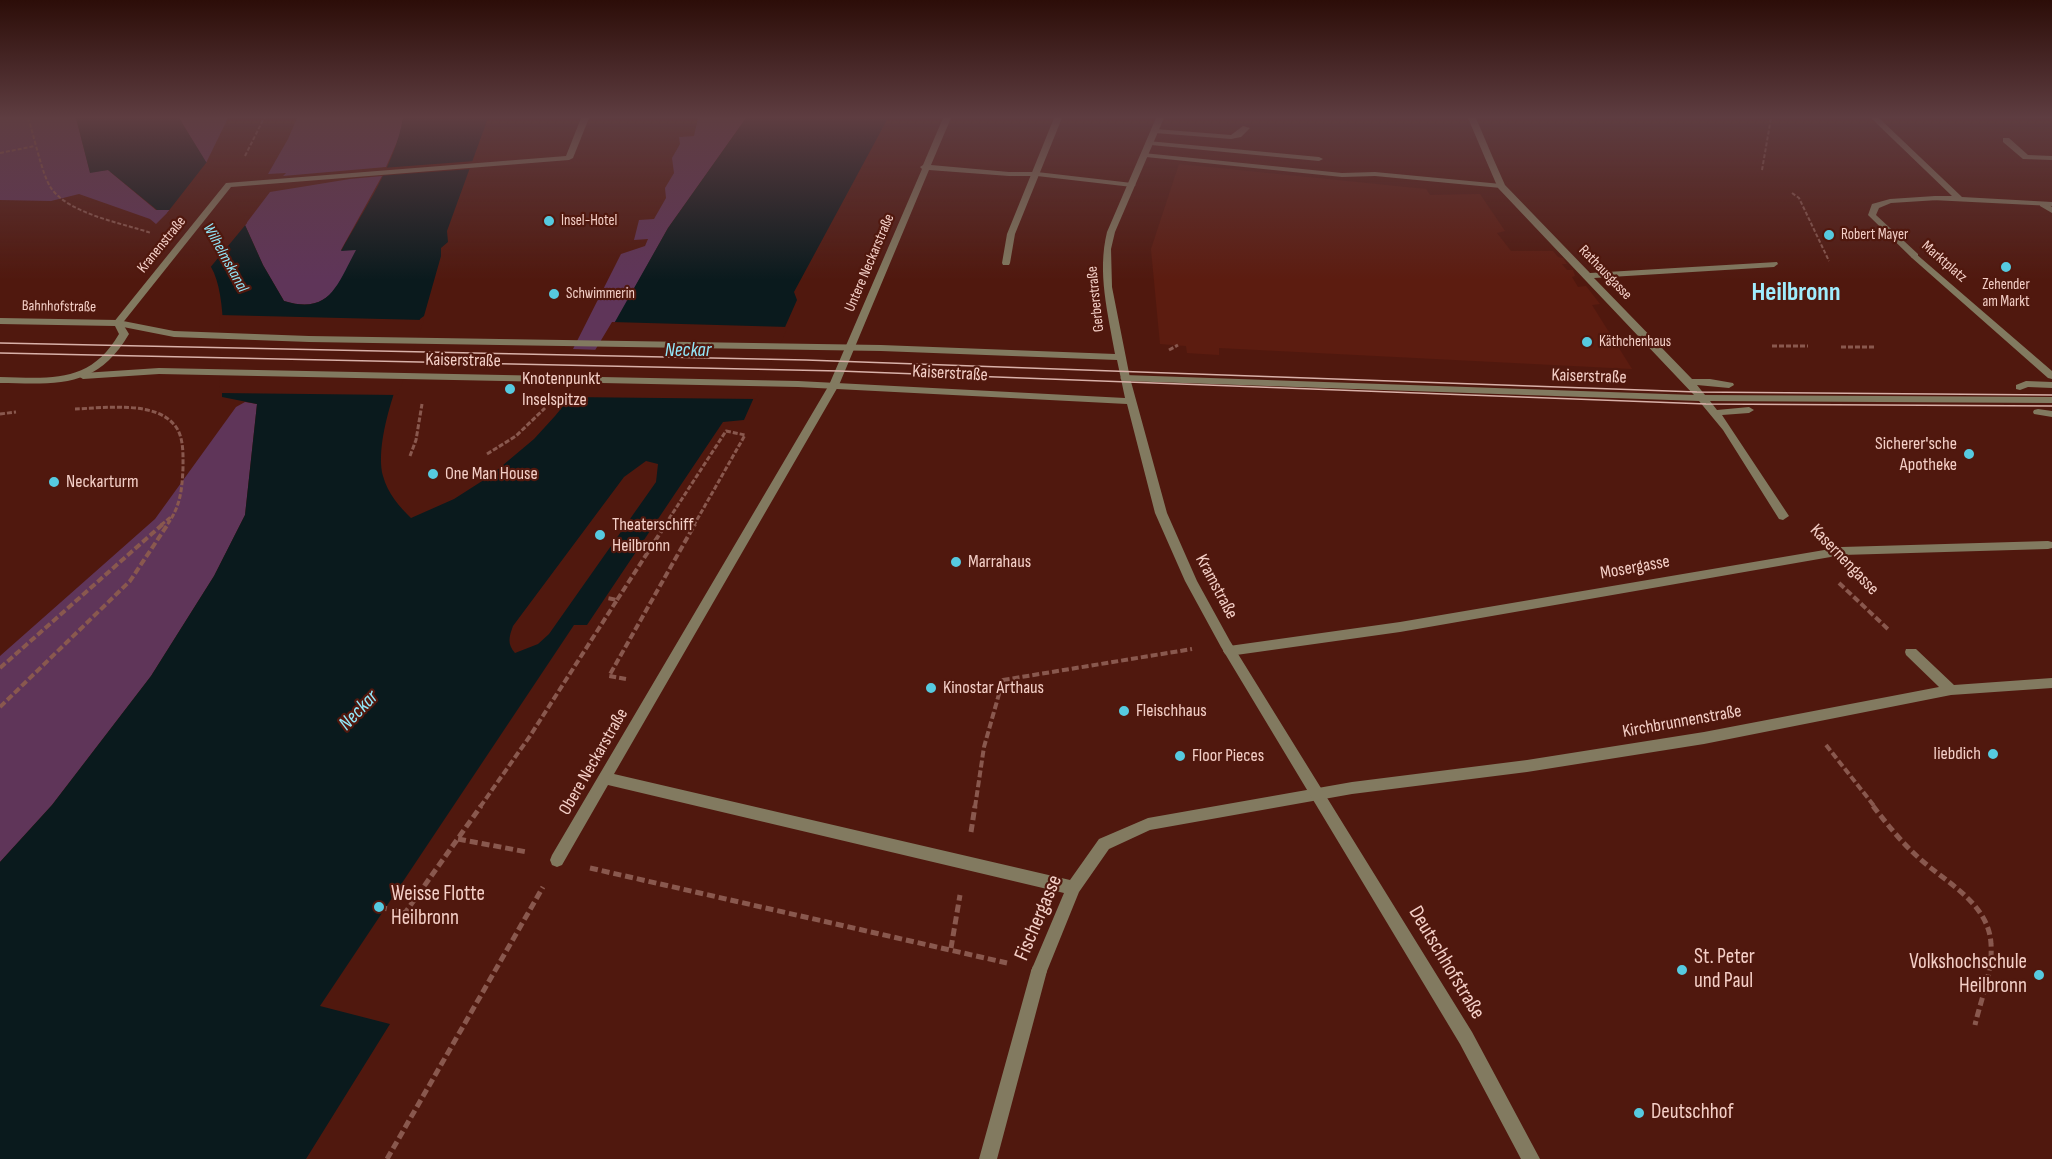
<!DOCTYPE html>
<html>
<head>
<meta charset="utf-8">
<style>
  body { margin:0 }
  canvas { display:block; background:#50180e }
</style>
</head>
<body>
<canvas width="2052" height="1159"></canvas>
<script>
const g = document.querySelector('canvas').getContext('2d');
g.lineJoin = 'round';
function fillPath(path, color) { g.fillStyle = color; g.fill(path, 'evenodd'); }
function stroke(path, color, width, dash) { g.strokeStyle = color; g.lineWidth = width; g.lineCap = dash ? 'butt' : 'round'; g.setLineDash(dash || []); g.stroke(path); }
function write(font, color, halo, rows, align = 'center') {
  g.font = font + ' "Sofia Sans Condensed",sans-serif'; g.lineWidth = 4.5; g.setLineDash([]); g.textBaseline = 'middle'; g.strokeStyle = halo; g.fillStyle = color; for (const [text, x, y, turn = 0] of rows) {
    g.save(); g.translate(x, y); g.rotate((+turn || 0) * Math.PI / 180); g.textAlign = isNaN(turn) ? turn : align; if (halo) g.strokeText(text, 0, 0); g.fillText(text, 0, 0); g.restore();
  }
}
fillPath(new Path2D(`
  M1179 164 1426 189 1430 195 1480 194 1505 231 1497 233 1511 251H1553L1558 257 1563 258 1567 264H1562L1567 270H1573L1575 276 1572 277 1578 287 1586 286 1600 304 1592 305 1632 369 1219 348V355L1187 353 1186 346 1160 344 1151 249Z`), '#5c1c10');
fillPath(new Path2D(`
  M0 118H76L90 172 108 170 156 210H170L156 224 150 219 79 194 51 201 0 200Z
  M179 118H228L206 163Z
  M297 118H403L400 135 386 167 283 176 286 173 268 174 288 139Z
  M698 118H746L668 228 600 350 573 349 621 254 645 246 648 239 634 240 639 220 654 219 666 198 665 188 674 173 672 158 680 144 679 137 694 136Z
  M382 176 341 250H357C338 285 330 315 284 301L263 265 245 225 270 192 350 179Z
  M245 402 257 404 245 515 214 576 151 676 52 805 0 862V656L155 519 236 407Z`), '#5f3559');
fillPath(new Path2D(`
  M76 118H179L245 225 263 265 284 301C330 315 337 285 356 250L341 251C364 209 395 165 403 118H488L447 231 448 242 441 248V256L424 316 420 319C407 360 373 434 383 476 388 494 399 506 411 518L454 499 490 476 534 439 555 416 577 389 668 228 746 118H888L794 292 797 300 744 420 723 422 587 625H574L320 1006 390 1024 306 1159H0V862L52 805 151 676 214 576 245 515 257 404 222 397C223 363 228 296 211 267 200 247 183 229 170 210H157L108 170 90 173ZM646 461 658 464 656 482 549 634 538 644 515 653C507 644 509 637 513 626L624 477Z`), '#0a1a1d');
fillPath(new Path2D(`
  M475 161 472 169 378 176 382 168Z
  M206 163H210L247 223 209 269 167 213Z
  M219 315 424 320 398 395 219 393 221 350Z
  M612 322 788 327 756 399 567 397Z`), '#50180e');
stroke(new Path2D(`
  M28 118C34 135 42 175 51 188 69 214 122 223 151 233
  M0 153 35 146
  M245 156 264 118
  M1762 170 1771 118
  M1792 193 1799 198 1829 261`), '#89584e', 2, [4, 2]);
stroke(new Path2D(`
  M1772 346H1808
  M1841 347H1874
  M1169 350 1178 345
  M75 409C104 408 157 400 176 427 184 438 183 456 183 468 182 491 180 507 167 525
  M0 414 16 412
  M487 454 516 436 545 408
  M410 456 416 440 422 404
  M161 525 172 516
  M665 525 726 431 745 435 694 525`), '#89584e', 3, [5, 2]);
stroke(new Path2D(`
  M1839 583 1890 631
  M617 600 666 524
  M0 668 163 524
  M626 679 609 676 695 524
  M0 707 130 581 168 524
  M1826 745 1875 807
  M480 807 530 736 617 600 607 598
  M975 807 984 747 1003 680 1192 649`), '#89584e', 4, [7, 3]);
stroke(new Path2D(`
  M1873 806C1887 824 1902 843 1919 858 1945 882 1989 903 1991 944 1993 970 1981 999 1975 1025
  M971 832 975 806
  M458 839 527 852
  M590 868 1007 963
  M379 907 405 913 481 806
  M951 948 960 895
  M387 1159 543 887`), '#89584e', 5, [8, 4]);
fillPath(new Path2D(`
  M581 118H589L573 158 569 160 231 187 121 325 118 326 113 323 226 183 566 156Z
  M1054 118H1062L1015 234 1010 263 1009 265H1003L1002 263 1007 234Z
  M1243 126 1250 128 1241 137 1231 139 1155 133 1151 131 1155 129 1231 135Z
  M2003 138H2009L2028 155 2052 156V160L2023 159 2003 142Z
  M1148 141 1319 157 1323 159 1319 161 1151 145 1147 143Z
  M1143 153 1342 173 1375 172 1501 184 1505 186 1501 188 1375 176 1342 177 1146 157H1143Z
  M1935 196 1939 198 1938 200 1891 203 1879 208 1876 215 1918 254V258H1912L1868 215 1872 204 1890 199Z
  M2040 202H2046L2052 207V213L2040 206Z
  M2048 541 2052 542V548L2048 549 1842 555 1400 632 1229 656 1225 654 1223 651 1225 648 1229 646 1400 622 1842 547Z`), '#827a60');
fillPath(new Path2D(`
  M943 118H951L931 165 1009 172H1037L1132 183 1136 185 1132 187 1037 176H1009L929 170 839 385 614 774 1070 880 1099 839 1148 818 1352 782 1527 760 1704 732 1939 687 1906 655 1905 652 1906 649H1916L1954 685 2052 678V688L1951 695 1704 744 1527 772 1352 794 1150 830 1109 849 1079 892 1045 976 1039 979 1033 976 1031 971 1064 893 608 785 562 865 557 867 552 865 550 860 552 855 829 385 922 169 920 167 923 165Z
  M1486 156 1493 158 1505 185 1590 273 1777 262 1778 264 1774 267 1594 278 1692 379H1710L1733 383 1734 385 1729 388 1697 385 1705 395 2052 397V403L1710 401 1717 410 1749 407 1754 410 1749 413 1722 415 1789 516 1783 520 1779 519 1723 430 1699 401 1125 381 1120 378 1125 375 1694 395 1498 188 1485 158Z
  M1915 253 2052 371V379L2048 378 1912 258 1911 256Z
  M2026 381 2052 382V388L2028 387 2020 390 2016 389V385Z
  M2038 409 2052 411V417L2034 414 2033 412 2034 410Z`), '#827a60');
fillPath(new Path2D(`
  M1156 118H1164L1115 232 1111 249 1112 287 1130 378 1167 513 1197 581 1230 641 1472 1032 1540 1159H1521L1460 1044 1221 647 1185 581 1155 513 1127 404 798 387 159 374 83 379 78 376 83 373 159 368 798 381 1125 398 1117 360 881 351 309 342 174 337 118 326 113 323 118 320 174 331 309 336 881 345 1115 354C1108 313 1097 273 1107 232Z
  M1468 118H1476L1493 158 1492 160 1485 158Z
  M1871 118H1879L1962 197 2052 202V206L1932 200 1931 198 1935 196H1952Z
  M1039 963 1045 966 1047 971 997 1159H979L1031 971 1033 966Z`), '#827a60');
fillPath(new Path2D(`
  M0 318 118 320 121 321 129 334C97 389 57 384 0 383V377C51 378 90 384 119 334L115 326 0 324Z`), '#827a60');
stroke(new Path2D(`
  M0 343 806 360 1697 392 2052 395
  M0 353 839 371 1706 404 2052 406`), '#d9b1a9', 1.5);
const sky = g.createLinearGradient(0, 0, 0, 280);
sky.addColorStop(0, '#2c0d08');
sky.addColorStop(0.42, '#5e3d41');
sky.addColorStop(1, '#5e3d4100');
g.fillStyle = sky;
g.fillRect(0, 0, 2052, 280);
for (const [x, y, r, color] of [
  [549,221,6,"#56cae0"],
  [1829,235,6,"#56cae0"],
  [2006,267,6,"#56cae0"],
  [554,294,6,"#56cae0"],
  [1587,342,6,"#56cae0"],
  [510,389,6,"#56cae0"],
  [1969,454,6,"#56cae0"],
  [433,474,6,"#56cae0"],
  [54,482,6,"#56cae0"],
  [600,535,6,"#56cae0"],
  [956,562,6,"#56cae0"],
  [931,688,6,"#56cae0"],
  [1124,711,6,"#56cae0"],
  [1993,754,6,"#56cae0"],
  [1180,756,6,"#56cae0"],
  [379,907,6,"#56cae0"],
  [1682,970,6,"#56cae0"],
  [2039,975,6,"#56cae0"],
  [1639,1113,6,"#56cae0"]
]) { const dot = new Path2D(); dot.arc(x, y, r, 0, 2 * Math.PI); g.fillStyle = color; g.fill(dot); stroke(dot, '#50180e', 2); }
write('15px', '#f4cfc7', '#50180e', [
  ["Insel-Hotel",561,221],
  ["Robert Mayer",1841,235],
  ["Zehender",2006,285,"center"],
  ["am Markt",2006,302,"center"],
  ["Schwimmerin",566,294],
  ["Käthchenhaus",1599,342]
], 'left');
write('15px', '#f4cfc7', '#50180e', [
  ["Kranenstraße",162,245,-51],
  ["Marktplatz",1944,262,41],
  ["Untere Neckarstraße",870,263,-67],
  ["Rathausgasse",1605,273,46],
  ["Gerberstraße",1096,299,-96],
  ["Bahnhofstraße",59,307,1]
]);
write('italic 16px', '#92e8fa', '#50180e', [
  ["Wilhelmskanal",225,258,61]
]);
write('18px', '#f4cfc7', '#50180e', [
  ["Kaiserstraße",463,361,1],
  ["Kaiserstraße",950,374,3],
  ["Kaiserstraße",1589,377,2],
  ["Kasernengasse",1844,560,46],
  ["Mosergasse",1635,568,-10],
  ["Kramstraße",1216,587,62],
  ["Kirchbrunnenstraße",1682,722,-10],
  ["Obere Neckarstraße",594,762,-60]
]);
write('18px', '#f4cfc7', '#50180e', [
  ["Knotenpunkt",522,379],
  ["Inselspitze",522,400],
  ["Sicherer'sche",1957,444,"right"],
  ["Apotheke",1957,465,"right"],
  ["One Man House",445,474],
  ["Neckarturm",66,482],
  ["Theaterschiff",612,525],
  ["Heilbronn",612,546],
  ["Marrahaus",968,562],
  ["Kinostar Arthaus",943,688],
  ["Fleischhaus",1136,711],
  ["liebdich",1981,754,"right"],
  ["Floor Pieces",1192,756]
], 'left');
write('italic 20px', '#92e8fa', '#50180e', [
  ["Neckar",688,351],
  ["Neckar",359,711,-46]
]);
write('21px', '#f4cfc7', '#50180e', [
  ["Weisse Flotte",391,895],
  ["Heilbronn",391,919],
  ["St. Peter",1694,958],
  ["und Paul",1694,982],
  ["Volkshochschule",2027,963,"right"],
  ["Heilbronn",2027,987,"right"],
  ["Deutschhof",1651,1113]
], 'left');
write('21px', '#f4cfc7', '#50180e', [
  ["Fischergasse",1039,918,-67],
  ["Deutschhofstraße",1446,963,59]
]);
write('bold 26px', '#9fedfe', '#50180e', [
  ["Heilbronn",1796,293]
]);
</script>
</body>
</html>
